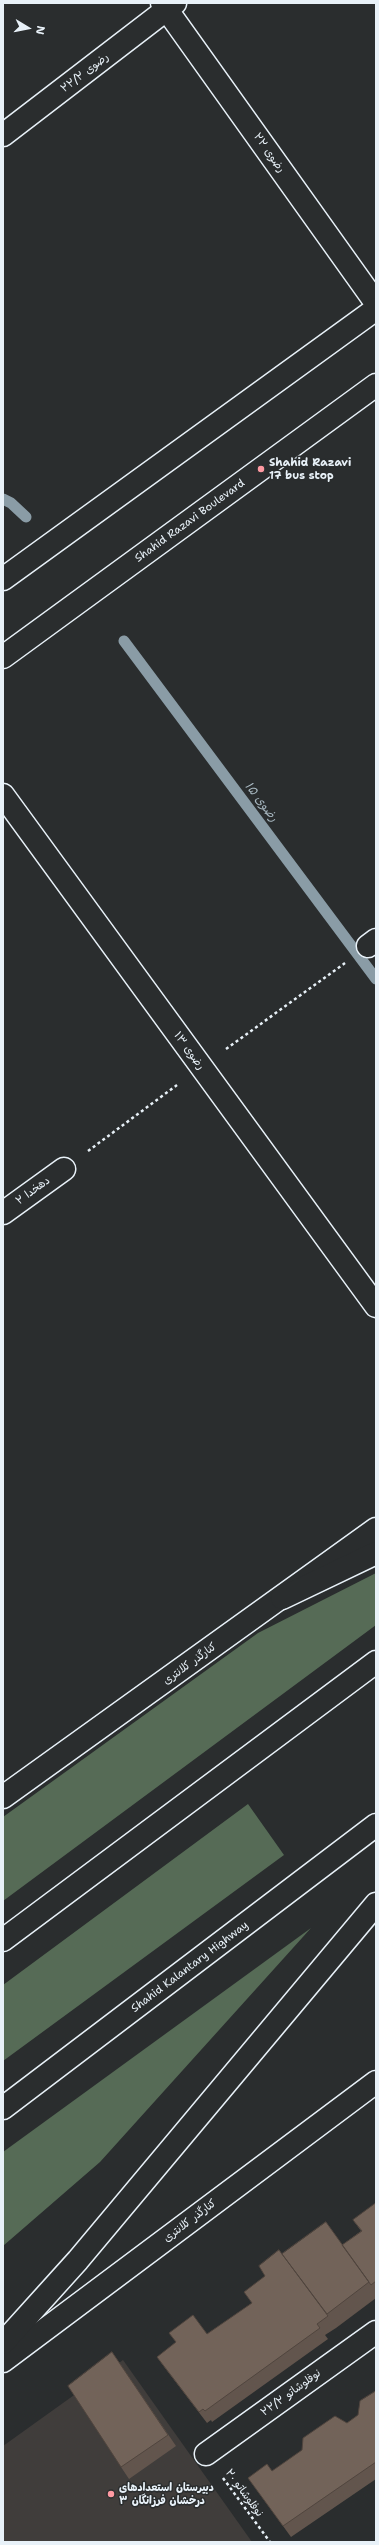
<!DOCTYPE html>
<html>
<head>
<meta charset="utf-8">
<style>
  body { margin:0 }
  #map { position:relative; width:379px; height:2545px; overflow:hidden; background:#2a2d2e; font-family:"Shantell Sans",sans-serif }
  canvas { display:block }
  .frame { position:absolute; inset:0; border:4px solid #e8f1f8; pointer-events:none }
  .north { position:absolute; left:8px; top:8px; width:40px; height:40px; -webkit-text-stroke:3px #2a2d2e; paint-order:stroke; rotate:100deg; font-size:11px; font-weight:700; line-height:16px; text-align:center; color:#e8f1f8 }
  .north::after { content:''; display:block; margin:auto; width:14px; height:18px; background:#e8f1f8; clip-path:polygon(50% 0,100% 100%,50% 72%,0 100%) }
</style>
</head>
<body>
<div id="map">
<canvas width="379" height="2545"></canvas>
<div class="frame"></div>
<div class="north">N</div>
</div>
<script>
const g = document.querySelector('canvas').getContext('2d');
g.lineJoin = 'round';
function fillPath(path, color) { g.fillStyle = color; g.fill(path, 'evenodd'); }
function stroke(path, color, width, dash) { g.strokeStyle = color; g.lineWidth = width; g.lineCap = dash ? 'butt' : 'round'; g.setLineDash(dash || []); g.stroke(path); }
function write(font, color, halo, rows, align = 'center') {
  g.font = font + ' "Shantell Sans","Playpen Sans Arabic",sans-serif'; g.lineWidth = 3; g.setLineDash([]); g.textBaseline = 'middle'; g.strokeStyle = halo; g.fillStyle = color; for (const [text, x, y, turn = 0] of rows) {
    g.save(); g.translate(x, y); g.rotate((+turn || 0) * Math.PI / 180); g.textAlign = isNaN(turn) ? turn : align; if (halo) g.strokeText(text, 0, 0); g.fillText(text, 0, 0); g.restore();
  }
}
fillPath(new Path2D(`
  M123 2360 252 2542H3V2446Z`), '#403d3b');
fillPath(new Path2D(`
  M376 1573V1625L3 1901V1817L258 1633Z
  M248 1804 284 1855 3 2061V1985Z
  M311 1928 100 2162 3 2246V2152Z`), '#566b56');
stroke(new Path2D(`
  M3 499 11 503 26 517
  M124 641 376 979`), '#8a9ca6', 11);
const street = new Path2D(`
  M162 3 376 303
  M3 135 175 3
  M3 795 376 1306
  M368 946 376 940
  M3 1213 64 1169
  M3 1797 376 1529
  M3 2361 376 2082
  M206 2454 376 2332`);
const secondary = new Path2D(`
  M3 579 376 309
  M3 657 376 385`);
const highway = new Path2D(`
  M282 1598 376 1553
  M3 1940 376 1662
  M3 2108 376 1825
  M3 2343 78 2260 376 1904`);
stroke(street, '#e8f1f8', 25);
stroke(secondary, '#e8f1f8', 25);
stroke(highway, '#e8f1f8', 25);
stroke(new Path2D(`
  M226 1049 345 963
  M88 1151 177 1085
  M223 2478 270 2542`), '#e8f1f8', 2.5, [3, 3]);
stroke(street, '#2a2d2e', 22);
stroke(secondary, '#2a2d2e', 22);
stroke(highway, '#2a2d2e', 22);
fillPath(new Path2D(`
  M376 2203V2298L336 2328 325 2335 328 2339 212 2422 211 2420 207 2423 165 2368 157 2357 207 2334 252 2303 282 2254 342 2245 361 2231 353 2220Z
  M112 2352 176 2446 129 2479 121 2467Z
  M376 2391V2479L291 2537 248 2478 272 2471 347 2423 358 2415Z`), '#62554d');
const building = new Path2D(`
  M376 2203V2281L371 2285 342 2245 362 2231 353 2220Z
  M326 2222 369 2282 327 2314 282 2254Z
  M279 2250 328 2316 317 2324 320 2328 205 2411 203 2409 199 2412 157 2357 176 2342 169 2333 193 2315 207 2334 252 2303 244 2292 265 2276 259 2266Z
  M112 2352 168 2435 121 2467 68 2386Z
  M376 2391V2462L283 2526 248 2478 267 2464 272 2471 302 2450 303 2438 335 2416 347 2423 358 2415 360 2401Z`);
fillPath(building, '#726359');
stroke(building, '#50453e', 1);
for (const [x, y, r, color] of [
  [261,469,4,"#ff9aa2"],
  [111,2494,4,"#ff9aa2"]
]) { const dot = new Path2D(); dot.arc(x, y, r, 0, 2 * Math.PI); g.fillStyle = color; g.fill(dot); stroke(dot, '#2a2d2e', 1.5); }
write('11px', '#e8f1f8', '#2a2d2e', [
  ["رضوی ۲۲/۲",85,73,-37],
  ["رضوی ۲۲",269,153,55],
  ["Shahid Razavi Boulevard",190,521,-36],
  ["رضوی ۱۳",189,1051,54],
  ["دهخدا ۲",33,1191,-36],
  ["کنارگذر کلانتری",190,1664,-36],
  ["Shahid Kalantary Highway",190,1967,-37],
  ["کنارگذر کلانتری",190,2221,-37],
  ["نوفلوشاتو ۲۲/۲",291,2393,-36],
  ["نوفلوشاتو ۲۰",244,2493,54]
]);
write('bold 11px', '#e8f1f8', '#2a2d2e', [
  ["Shahid Razavi",269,463],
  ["17 bus stop",269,476],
  ["دبیرستان استعدادهای",119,2488],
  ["درخشان فرزانگان ۳",119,2501]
], 'left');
write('italic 12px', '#a9b9c2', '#2a2d2e', [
  ["رضوی ۱۵",261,802,53]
]);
</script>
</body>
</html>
